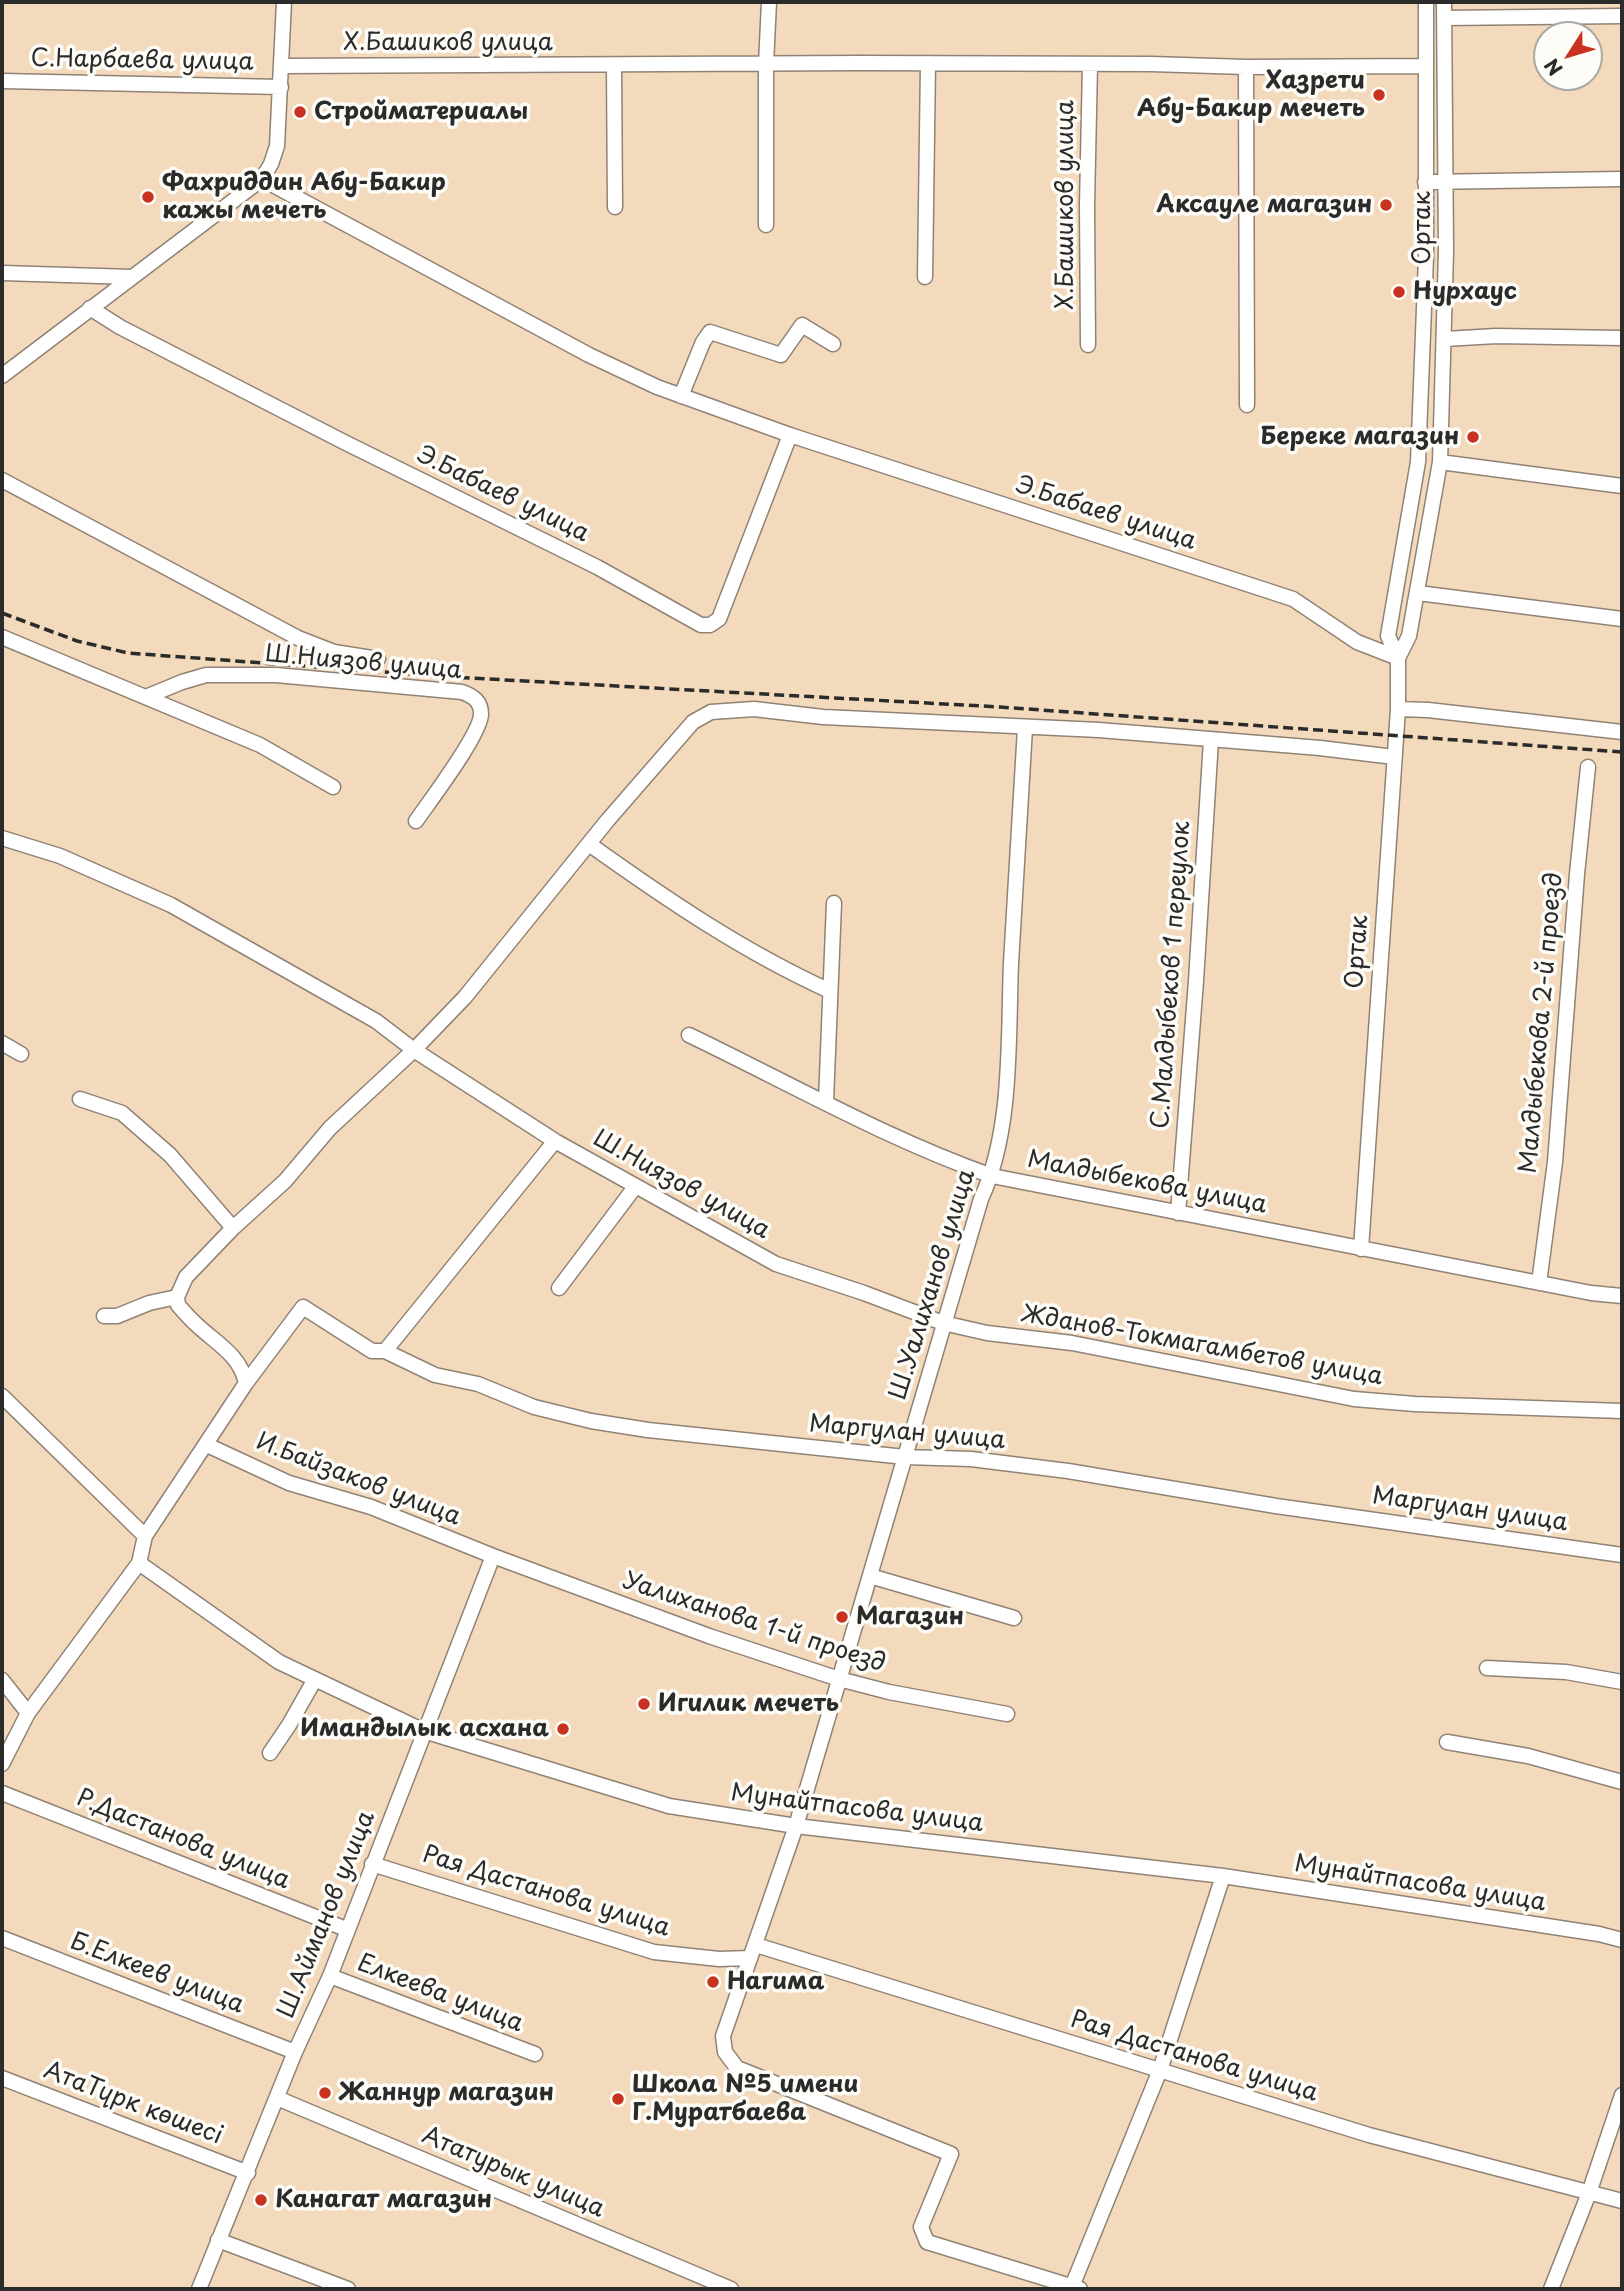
<!DOCTYPE html>
<html>
<head>
<meta charset="utf-8">
<style>
  body { margin:0 }
  #map { position:relative; width:1624px; height:2291px; overflow:hidden; background:#f4dabd; font-family:"Playpen Sans",sans-serif }
  canvas { display:block }
  .frame { position:absolute; inset:0; border:4px solid #2b2b2b; pointer-events:none }
  .north { position:absolute; left:1533px; top:21px; width:70px; height:70px; box-sizing:border-box; background:#fdfcf7; border:2px solid #a9a8a5; border-radius:50%; rotate:233deg; font-size:19px; font-weight:700; line-height:28px; text-align:center; color:#2b2b2b }
  .north::after { content:''; display:block; margin:auto; width:24px; height:32px; background:#c8321e; clip-path:polygon(50% 0,100% 100%,50% 72%,0 100%) }
</style>
</head>
<body>
<div id="map">
<canvas width="1624" height="2291"></canvas>
<div class="frame"></div>
<div class="north">N</div>
</div>
<script>
const g = document.querySelector('canvas').getContext('2d');
g.lineJoin = 'round';
function stroke(path, color, width, dash) { g.strokeStyle = color; g.lineWidth = width; g.lineCap = dash ? 'butt' : 'round'; g.setLineDash(dash || []); g.stroke(path); }
function write(font, color, halo, rows, align = 'center') {
  g.font = font + ' "Playpen Sans",sans-serif'; g.lineWidth = 7; g.setLineDash([]); g.textBaseline = 'middle'; g.strokeStyle = halo; g.fillStyle = color; for (const [text, x, y, turn = 0] of rows) {
    g.save(); g.translate(x, y); g.rotate((+turn || 0) * Math.PI / 180); g.textAlign = isNaN(turn) ? turn : align; if (halo) g.strokeText(text, 0, 0); g.fillText(text, 0, 0); g.restore();
  }
}
const minor = new Path2D(`
  M1444 18 1622 16
  M282 66 861 63 1151 64 1246 67 1425 66
  M614 66 615 207
  M1246 67 1247 405
  M2 81 281 87
  M262 179 589 355 657 387 790 435 1293 599 1357 642 1398 658
  M1425 182 1622 179
  M766 225V64L769 2
  M2 273 132 277
  M925 277 928 63
  M90 308 120 327 344 442 597 567 701 625H710L719 619 790 435
  M1445 339 1496 336 1622 338
  M1088 345 1087 205 1090 65
  M2 376 262 179 271 164 277 146 284 2
  M681 396 703 342 710 332 781 355 802 325 833 344
  M1440 462 1622 486
  M2 480 298 638 334 652 378 659
  M1418 593 1622 619
  M2 637 260 745 333 787
  M1398 658 1409 636 1440 462 1446 251 1444 2
  M148 696 182 682 206 675H276L462 692C473 696 481 701 481 714 481 734 429 802 416 821
  M1398 709 1428 710 1622 732
  M1025 728C1020 806 1015 884 1011 963 1008 1038 1013 1130 981 1199L796 1826 723 2036 725 2052 737 2068 951 2154 921 2227 927 2242 1080 2289
  M1394 757 1320 748 1099 730 823 717 754 709 711 712 693 722 607 821 465 997 414 1050 555 1141 776 1264 864 1293 943 1323 987 1333 1072 1343 1354 1399 1415 1404 1622 1411
  M2 838 60 856 171 905 376 1021 414 1050 330 1128 285 1181 233 1228 186 1277 177 1297 178 1305C184 1312 190 1319 197 1325 217 1344 240 1355 246 1383L145 1536 2 1396
  M589 844C666 899 744 952 830 991
  M689 1035C789 1083 887 1139 992 1176L1591 1293 1622 1296
  M2 1043 21 1054
  M80 1099 122 1113 170 1155 233 1228
  M826 1101 834 903
  M1178 1213 1196 981 1211 740
  M1361 1249 1398 709V658L1388 636 1418 462 1426 257V2
  M1539 1283 1555 1162 1577 874 1588 767
  M559 1288 635 1187
  M104 1316H117L149 1303 177 1297
  M385 1351 555 1141
  M246 1383 303 1307 372 1351H385L435 1375 478 1384 534 1407 591 1421 648 1430 905 1457 971 1459 1068 1471 1276 1506 1622 1555
  M207 1445 289 1483 371 1507 493 1556 709 1636 839 1679 889 1692 1007 1714
  M139 1563 279 1662 424 1731 669 1806 796 1826 1223 1876 1599 1934 1622 1940
  M870 1576 1014 1618
  M1487 1668 1566 1672 1622 1682
  M2 1680 28 1713
  M1447 1742 1528 1756 1622 1782
  M270 1753 289 1725 315 1679
  M2 1764 28 1713 139 1563 145 1536
  M2 1793 346 1929
  M372 1864 654 1952 719 1959 750 1958
  M2 1938 295 2052
  M756 1945 1369 2135 1622 2201
  M330 1976 535 2054
  M2 2078 248 2173
  M277 2098 731 2289
  M218 2240 348 2289
  M199 2289 295 2052 330 1976 493 1556
  M1071 2289 1160 2070 1223 1876
  M1551 2289 1589 2193 1622 2095`);
stroke(minor, '#908274', 17);
stroke(minor, '#fff', 14);
stroke(new Path2D(`
  M2 613 77 641 128 653 452 677 1000 707 1622 752`), '#2b2b2b', 3.5, [10, 5]);
for (const [x, y, r, color] of [
  [1379,95,7,"#c8321e"],
  [300,112,7,"#c8321e"],
  [148,197,7,"#c8321e"],
  [1386,205,7,"#c8321e"],
  [1399,292,7,"#c8321e"],
  [1473,437,7,"#c8321e"],
  [842,1617,7,"#c8321e"],
  [644,1704,7,"#c8321e"],
  [563,1729,7,"#c8321e"],
  [713,1982,7,"#c8321e"],
  [325,2093,7,"#c8321e"],
  [618,2099,7,"#c8321e"],
  [261,2200,7,"#c8321e"]
]) { const dot = new Path2D(); dot.arc(x, y, r, 0, 2 * Math.PI); g.fillStyle = color; g.fill(dot); stroke(dot, '#fdfcf7', 2.5); }
write('24px', '#2b2b2b', '#fdfcf7', [
  ["Х.Башиков улица",448,43],
  ["С.Нарбаева улица",142,61,1],
  ["Х.Башиков улица",1066,205,-90],
  ["Ортак",1423,228,-90],
  ["Э.Бабаев улица",503,495,26],
  ["Э.Бабаев улица",1106,514,18],
  ["Ш.Ниязов улица",363,663,5],
  ["Ортак",1358,952,-86],
  ["С.Малдыбеков 1 переулок",1172,975,-86],
  ["Малдыбекова 2-й проезд",1542,1023,-85],
  ["Малдыбекова улица",1147,1183,11],
  ["Ш.Ниязов улица",681,1185,29],
  ["Ш.Уалиханов улица",933,1285,-73],
  ["Жданов-Токмагамбетов улица",1202,1346,10],
  ["Маргулан улица",907,1433,5],
  ["И.Байзаков улица",358,1480,21],
  ["Маргулан улица",1470,1510,8],
  ["Уалиханова 1-й проезд",754,1623,18],
  ["Мунайтпасова улица",857,1809,7],
  ["Р.Дастанова улица",183,1840,22],
  ["Мунайтпасова улица",1420,1884,9],
  ["Рая Дастанова улица",546,1892,17],
  ["Ш.Айманов улица",327,1915,-68],
  ["Б.Елкеев улица",157,1974,21],
  ["Елкеева улица",440,1994,21],
  ["Рая Дастанова улица",1194,2057,17],
  ["АтаТүрк көшесі",133,2104,21],
  ["Ататурык улица",513,2173,23]
]);
write('bold 24px', '#2b2b2b', '#fdfcf7', [
  ["Хазрети",1365,81,"right"],
  ["Абу-Бакир мечеть",1365,109,"right"],
  ["Стройматериалы",314,112],
  ["Фахриддин Абу-Бакир",162,183],
  ["кажы мечеть",162,211],
  ["Аксауле магазин",1372,205,"right"],
  ["Нурхаус",1413,292],
  ["Береке магазин",1459,437,"right"],
  ["Магазин",856,1617],
  ["Игилик мечеть",658,1704],
  ["Имандылык асхана",549,1729,"right"],
  ["Нагима",727,1982],
  ["Школа №5 имени",632,2085],
  ["Г.Муратбаева",632,2113],
  ["Жаннур магазин",339,2093],
  ["Канагат магазин",275,2200]
], 'left');
</script>
</body>
</html>
